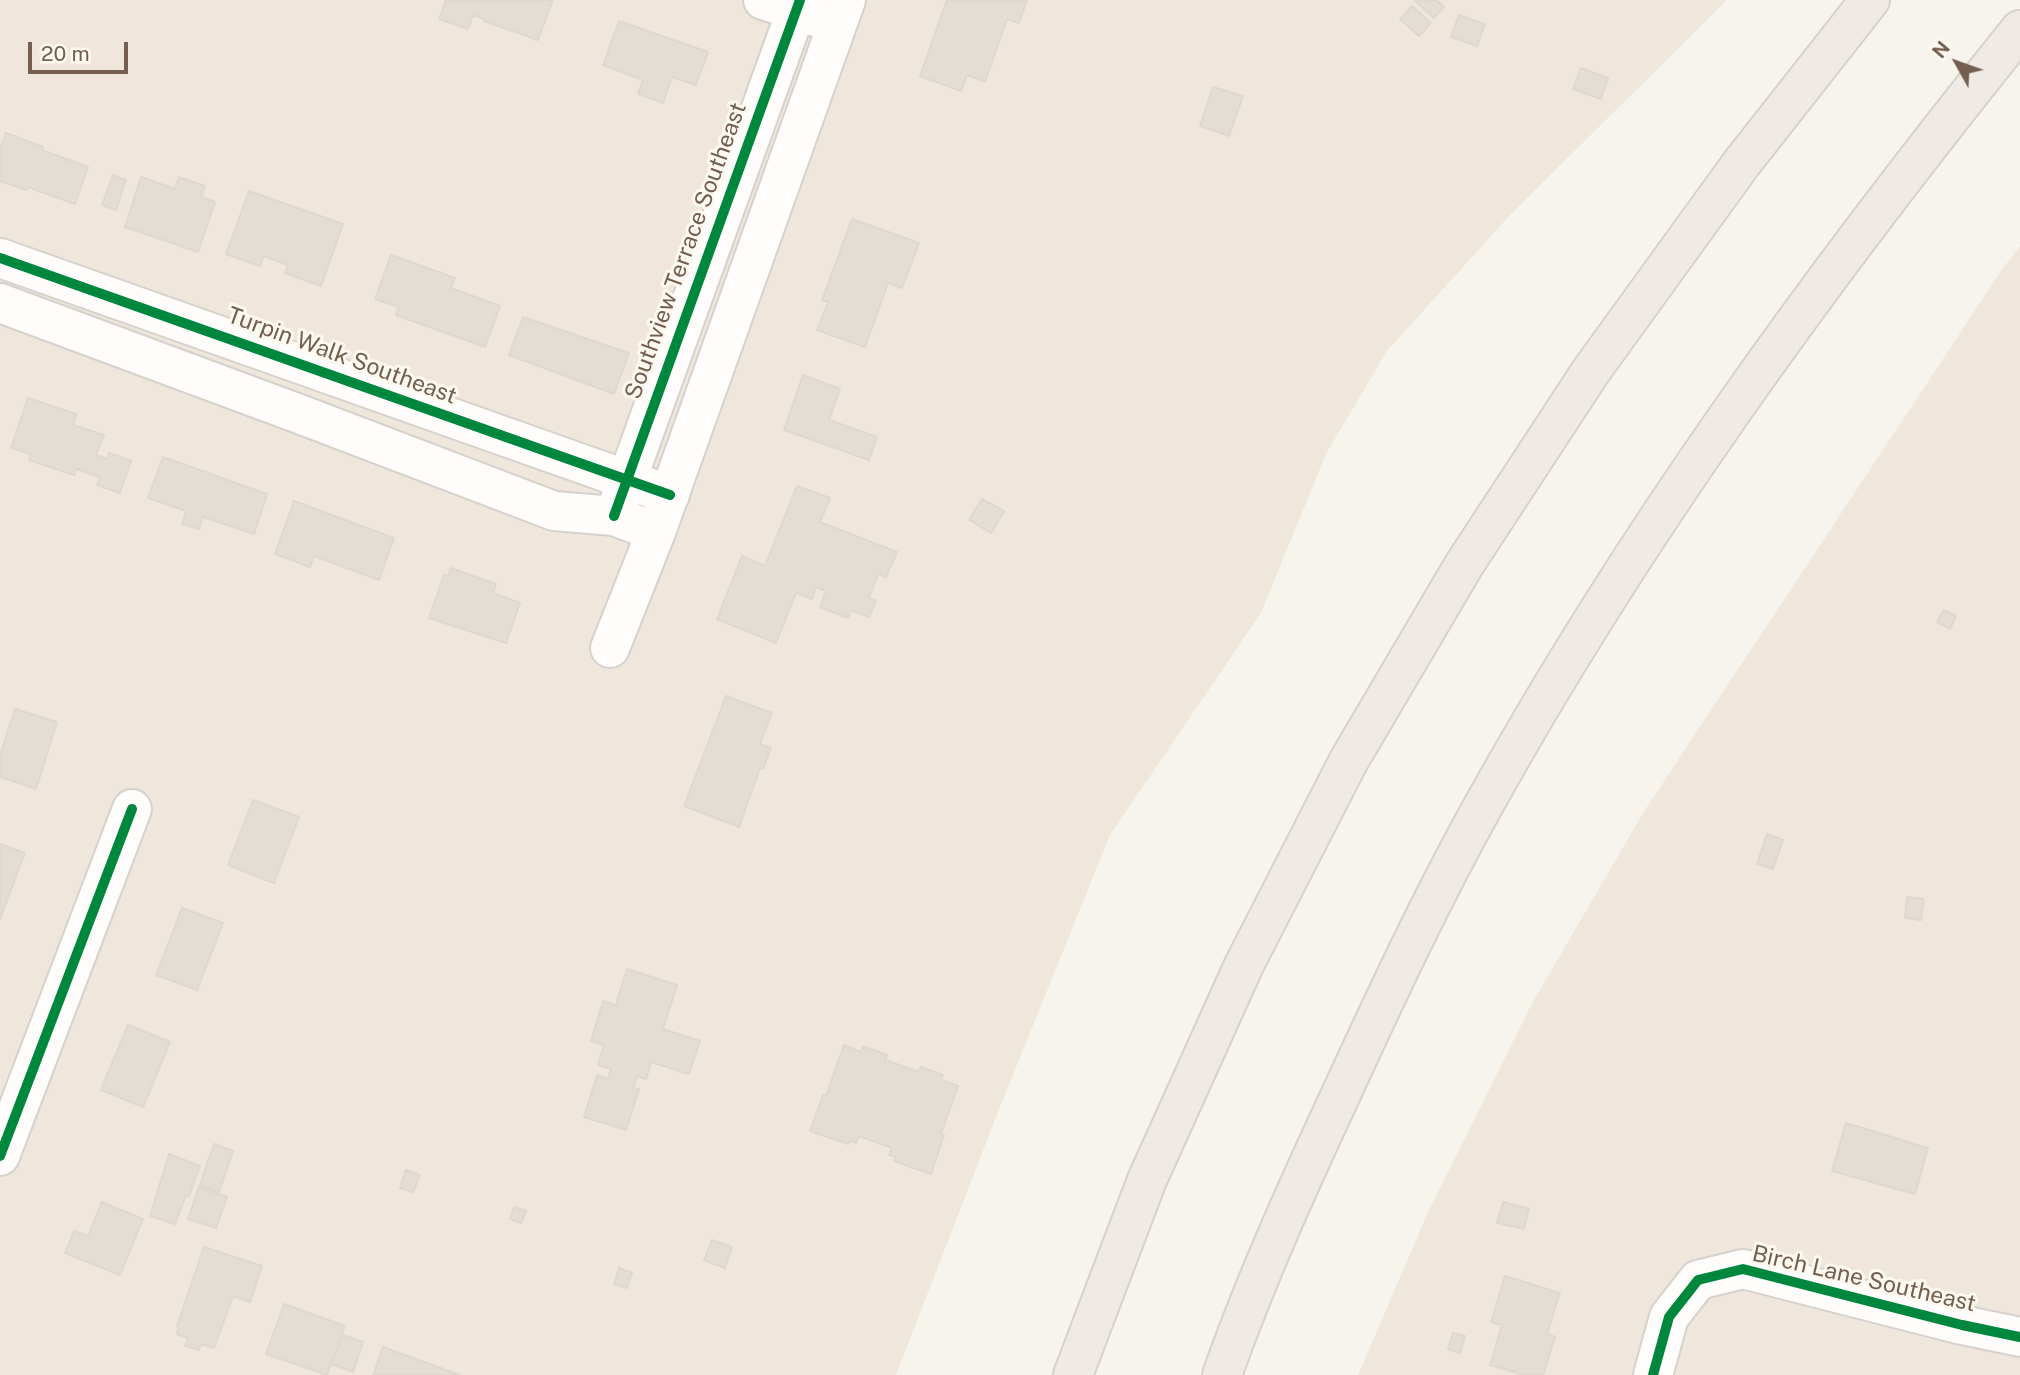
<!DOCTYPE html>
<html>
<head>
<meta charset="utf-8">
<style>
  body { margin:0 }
  #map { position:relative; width:2020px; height:1375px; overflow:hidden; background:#f7f4ee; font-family:"Public Sans",sans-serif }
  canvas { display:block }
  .north { position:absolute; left:1922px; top:28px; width:70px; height:70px; -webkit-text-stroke:5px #fdf9f0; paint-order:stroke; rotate:310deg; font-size:19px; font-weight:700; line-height:28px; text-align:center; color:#735e4f }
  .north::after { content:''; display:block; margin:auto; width:24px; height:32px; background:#735e4f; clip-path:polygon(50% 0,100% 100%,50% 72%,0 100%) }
  .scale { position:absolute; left:28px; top:42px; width:100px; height:32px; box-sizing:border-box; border:4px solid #735e4f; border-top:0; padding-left:9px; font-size:21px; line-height:24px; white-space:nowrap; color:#735e4f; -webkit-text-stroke:5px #fdf9f0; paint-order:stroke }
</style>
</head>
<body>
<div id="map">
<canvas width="2020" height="1375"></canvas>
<div class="north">N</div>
<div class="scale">20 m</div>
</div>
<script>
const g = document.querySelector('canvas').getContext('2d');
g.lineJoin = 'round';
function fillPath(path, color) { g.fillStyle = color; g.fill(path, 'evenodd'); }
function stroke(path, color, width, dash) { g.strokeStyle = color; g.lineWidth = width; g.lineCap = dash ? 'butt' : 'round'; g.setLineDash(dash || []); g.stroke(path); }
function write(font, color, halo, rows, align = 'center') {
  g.font = font + ' "Public Sans",sans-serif'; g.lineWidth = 6; g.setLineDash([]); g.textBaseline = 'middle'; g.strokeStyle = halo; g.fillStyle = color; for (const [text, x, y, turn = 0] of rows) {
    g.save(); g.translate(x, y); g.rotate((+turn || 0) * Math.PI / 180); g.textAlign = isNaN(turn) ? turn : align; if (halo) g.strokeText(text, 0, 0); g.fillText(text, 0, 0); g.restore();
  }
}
fillPath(new Path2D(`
  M0 0H1727L1510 215 1387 351 1326 454 1261 613 1110 835 998 1112 896 1375H0Z
  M2020 246V1375H1358L1428 1212 1531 1005 1643 813 2003 268Z`), '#efe7dc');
const building = new Path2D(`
  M446 0H553L538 40 484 21V19L473 15 468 29 439 19Z
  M947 0H1027L1019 23 1007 19 985 82 967 75 961 91 920 76Z
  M1436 0 1444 7 1434 18 1415 1Z
  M1412 6 1431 23 1419 36 1400 19Z
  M1459 15 1485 24 1477 46 1451 37Z
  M619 21 708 52 696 85 672 77 663 103 638 94 643 80 603 65Z
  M1581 68 1608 78 1601 99 1573 89Z
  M1213 87 1243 96 1229 136 1200 126Z
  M6 133 43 147 42 150 88 167 75 204 28 187 26 190 0 181V149Z
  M113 175 126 180 116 210 102 205Z
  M141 177 175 189 179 177 205 186 201 197 215 202 198 252 125 227Z
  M249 191 343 224 321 286 285 273 288 265 264 256 260 266 226 254Z
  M852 219 919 243 902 288 888 283 865 347 817 330 828 302 822 300Z
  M391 255 455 278 451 288 500 306 485 347 396 315 399 307 375 299Z
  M523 317 629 353 614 394 509 355Z
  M803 375 840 389 829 420 877 437 869 460 784 430Z
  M28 398 76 414 73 425 104 435 96 455 107 459 109 453 131 461 120 493 97 485 100 477 76 469 74 475 29 460 31 454 11 448Z
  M163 457 267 494 254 534 203 517 199 529 182 524 186 511 148 498Z
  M797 486 830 498 820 522 897 552 886 577 878 574 869 598 876 601 869 617 851 610 848 618 820 607 826 591 816 587 812 599 796 593 776 643 717 619 742 556 765 566Z
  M982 499 1004 511 991 533 969 520Z
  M294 501 394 538 379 580 314 556 310 567 275 554Z
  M451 568 496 584 493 593 520 603 506 643 429 618 444 575 448 576Z
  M1944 610 1956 616 1950 629 1937 622Z
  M726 696 772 713 760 744 771 748 763 769 760 768 739 827 684 806Z
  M15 709 57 722 36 789 0 777V755Z
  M253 800 299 817 274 883 228 865Z
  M1767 834 1783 840 1773 869 1757 864Z
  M0 844 25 853 0 919Z
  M1907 897 1924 899 1921 920 1905 918Z
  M182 908 223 923 197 990 156 975Z
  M627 969 677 985 663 1029 700 1041 689 1074 651 1062 646 1079 637 1076 633 1088 639 1089 626 1130 584 1117 597 1075 608 1079 611 1069 598 1065 604 1045 591 1041 603 1001 616 1005Z
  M128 1025 170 1042 143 1107 101 1090Z
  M844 1045 861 1052 863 1046 887 1055 885 1060 919 1072 921 1067 943 1075 941 1080 958 1086 941 1134 944 1135 931 1174 894 1161 896 1157 889 1155 892 1148 859 1136 856 1143 850 1141 848 1144 810 1131 823 1095 826 1096Z
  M1846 1123 1928 1148 1915 1194 1832 1171Z
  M214 1144 233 1151 219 1192 200 1185Z
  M169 1154 200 1166 189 1196 186 1195 175 1224 150 1216Z
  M406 1170 420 1175 413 1192 400 1188Z
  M199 1187 227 1197 216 1228 188 1219Z
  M102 1202 143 1219 120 1275 65 1253 74 1231 88 1236Z
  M1503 1202 1529 1209 1524 1229 1497 1223Z
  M514 1207 526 1211 521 1223 510 1219Z
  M712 1240 732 1247 725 1268 704 1260Z
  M204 1247 262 1266 250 1302 233 1296 214 1348 201 1344 199 1350 185 1346 188 1338 177 1334 179 1327 177 1326Z
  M619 1268 632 1273 627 1288 614 1284Z
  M1505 1276 1560 1293 1547 1334 1555 1337 1543 1375H1524L1490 1365 1502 1325 1491 1322Z
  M284 1304 345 1326 327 1375 266 1354Z
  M1453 1333 1465 1336 1460 1353 1448 1349Z
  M343 1335 363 1342 353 1372 332 1364Z
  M383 1347 460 1375H373Z`);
fillPath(building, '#e3ddd5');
stroke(building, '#dfd8d0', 2);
const minor = new Path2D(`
  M763 0 821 19
  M0 258 670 495
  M0 303 302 415 554 511 614 516 656 532
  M619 502 800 0
  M610 648 656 532 846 0
  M0 1156 132 809
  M1653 1375 1669 1317 1698 1280 1743 1269 1962 1325 2020 1337`);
const highway = new Path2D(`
  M1073 1375 1147 1180 1244 965 1348 762 1464 565 1591 371 1741 164 1870 0
  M1222 1375C1256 1279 1299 1184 1342 1092 1386 996 1431 900 1482 808 1635 532 1822 276 2020 30`);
stroke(minor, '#d6d1cc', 42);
stroke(highway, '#d8d1cb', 42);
stroke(minor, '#fefdfc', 38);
stroke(highway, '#f0eae6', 38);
stroke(new Path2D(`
  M0 258 670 495
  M614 516 800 0
  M0 1156 132 809
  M1653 1375 1669 1317 1698 1280 1743 1269 1962 1325 2020 1337`), '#00873e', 10);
write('23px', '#735e4f', '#fdf9f0', [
  ["Southview Terrace Southeast",686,251,-70],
  ["Turpin Walk Southeast",342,356,20],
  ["Birch Lane Southeast",1864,1279,13]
]);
</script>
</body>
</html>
